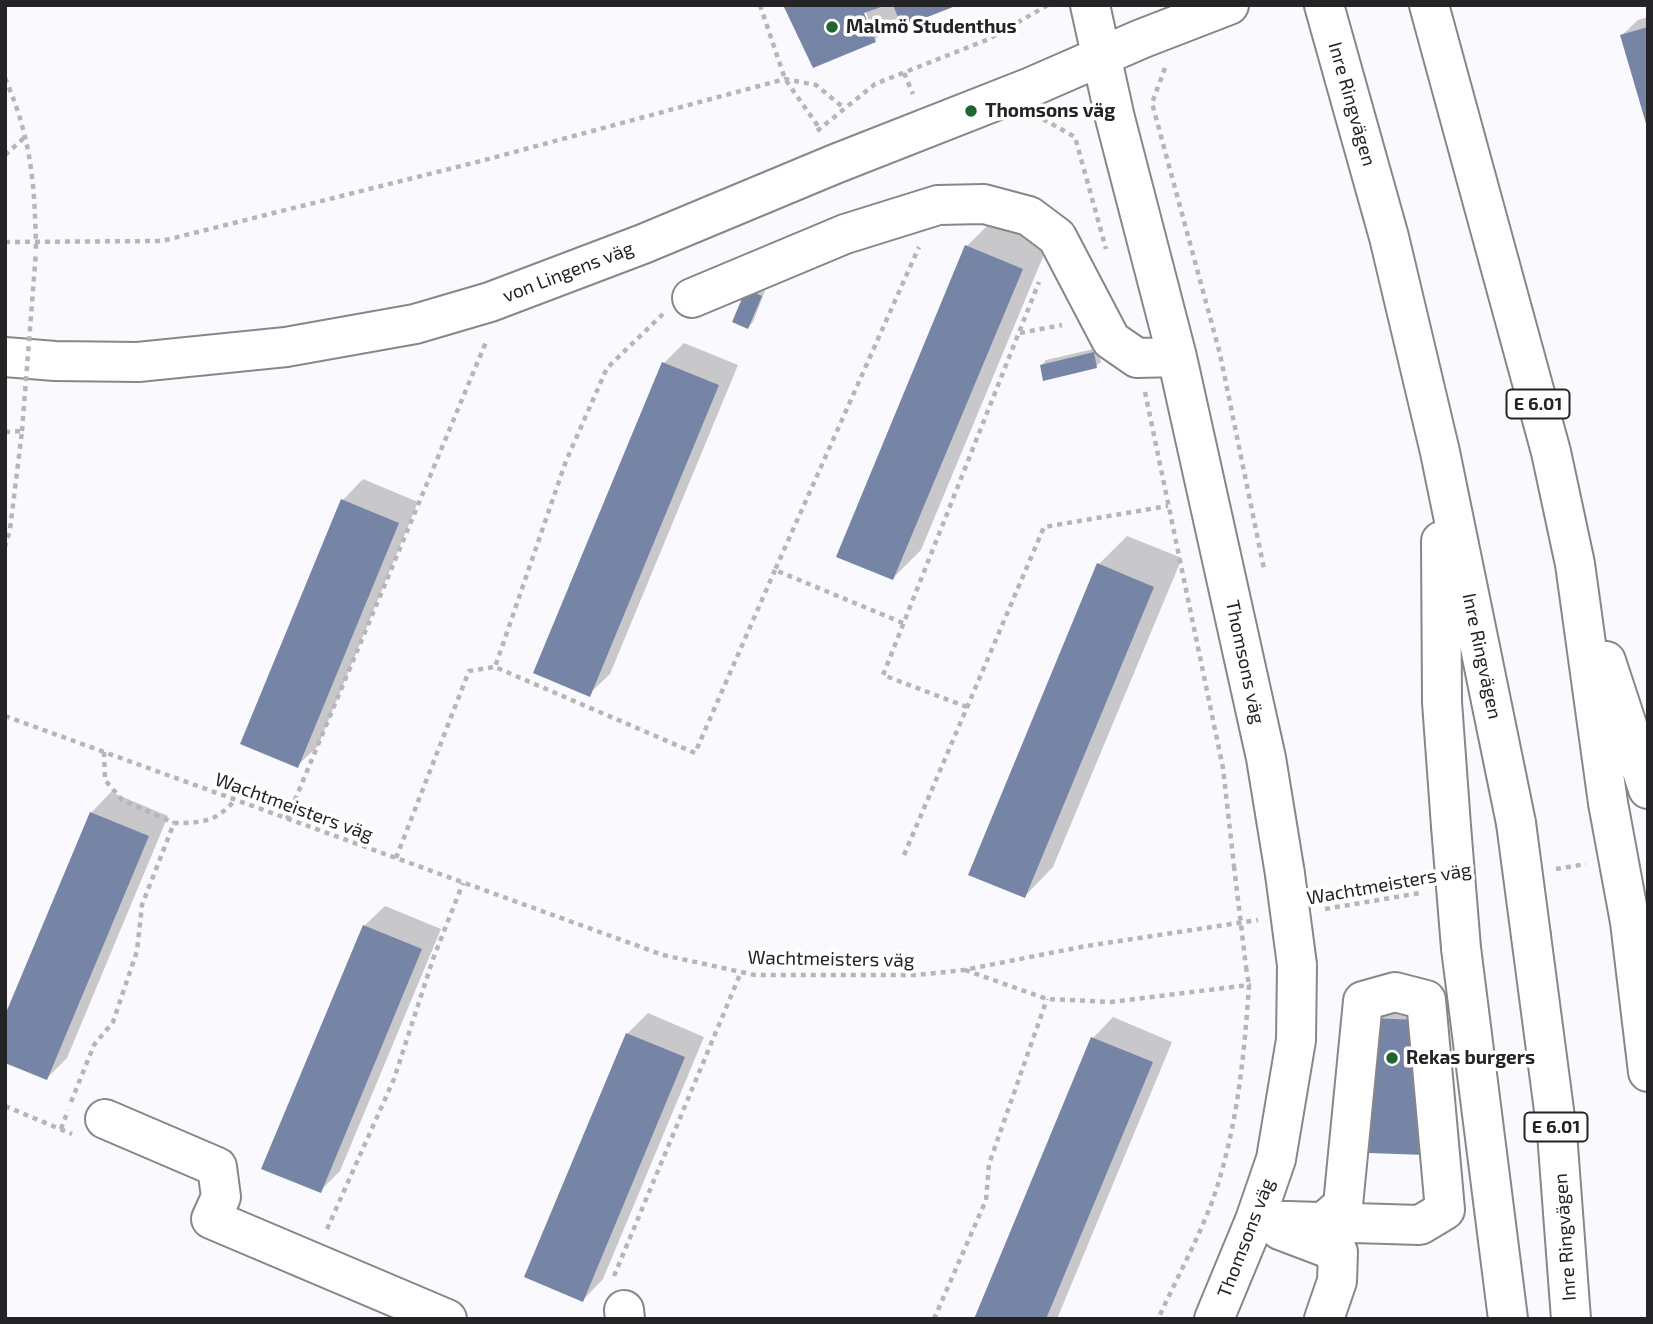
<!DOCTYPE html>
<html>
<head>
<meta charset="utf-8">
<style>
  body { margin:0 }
  #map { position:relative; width:1653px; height:1324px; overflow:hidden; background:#faf9fd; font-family:"Exo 2",sans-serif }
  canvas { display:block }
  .frame { position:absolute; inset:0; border:7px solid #242325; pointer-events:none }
</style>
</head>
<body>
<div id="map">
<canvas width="1653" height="1324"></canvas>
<div class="frame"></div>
</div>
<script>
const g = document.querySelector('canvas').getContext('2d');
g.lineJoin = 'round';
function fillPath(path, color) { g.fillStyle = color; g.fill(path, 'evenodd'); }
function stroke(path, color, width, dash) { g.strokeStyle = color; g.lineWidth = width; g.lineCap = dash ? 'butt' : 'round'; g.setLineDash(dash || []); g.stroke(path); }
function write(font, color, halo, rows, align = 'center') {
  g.font = font + ' "Exo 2",sans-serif'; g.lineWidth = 7; g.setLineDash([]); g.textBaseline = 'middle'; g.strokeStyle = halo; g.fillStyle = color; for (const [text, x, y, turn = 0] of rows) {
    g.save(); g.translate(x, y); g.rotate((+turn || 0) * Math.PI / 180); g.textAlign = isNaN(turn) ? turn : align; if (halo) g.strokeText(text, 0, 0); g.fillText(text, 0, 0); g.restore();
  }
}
fillPath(new Path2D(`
  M863 5H953L899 16 875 40 867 25H871Z
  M1648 17V123L1622 35 1638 20Z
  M995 218 1050 240 921 550 893 578 967 246Z
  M752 285 765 291 753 322 748 327Z
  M684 343 738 365 610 674 589 694 664 363Z
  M1098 348 1101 362 1096 366 1042 365 1046 360Z
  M363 479 418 502 318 746 297 766 242 743 343 500Z
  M1127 536 1182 558 1053 867 1025 896 1099 564Z
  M111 792 168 816 67 1058 47 1078 91 813Z
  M385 906 441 929 340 1171 320 1191 364 926Z
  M1386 1003 1433 1005 1426 1153 1371 1019Z
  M648 1013 704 1037 603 1279 583 1300 527 1276 627 1034Z
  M1113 1017 1172 1042 1057 1319H976L1093 1038Z`), '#0003');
fillPath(new Path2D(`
  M783 5H884V6L864 13 876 42 813 68Z
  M893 5H958L902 27Z
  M1648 27V127H1647L1620 35Z
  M965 245 1023 269 893 580 836 557Z
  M746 289 762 296 748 329 732 322Z
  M1094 352 1097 368 1043 381 1040 365Z
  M662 362 719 385 590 697 533 673Z
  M341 499 399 523 298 768 240 744Z
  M1097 563 1154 587 1025 898 968 875Z
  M90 812 149 836 47 1080 5 1063V1015Z
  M363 925 422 949 321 1193 261 1169Z
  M1369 1018 1419 1020 1415 1097 1429 1098 1426 1155 1369 1153 1371 1096Z
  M626 1033 685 1057 583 1302 524 1277Z
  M1091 1037 1153 1062 1046 1319H974Z`), '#7684a6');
const minor = new Path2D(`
  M1090 5 1115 118 1177 357 1266 758 1285 874
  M692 298 845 234 938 205 984 204 1029 216 1057 237 1111 340 1137 358 1177 357
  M5 357 55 361 138 362 286 347 415 324 490 302 643 244 835 164 1031 87 1141 39 1229 5
  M105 1119 217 1167 221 1197 211 1219 447 1319
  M1255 1220 1420 1225 1445 1210 1426 1000 1395 992 1363 1001 1343 1205 1325 1221
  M1280 1230 1338 1252 1337 1281 1324 1319
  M624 1310 625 1319
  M1214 1319 1255 1220 1276 1159 1296 1040 1297 965`);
const highway = new Path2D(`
  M1324 5 1389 237 1440 452 1516 823
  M1429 5 1551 452 1575 564 1608 803
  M1441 541 1442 702 1451 826
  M1606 661 1648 789
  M1630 922 1648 1072
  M1531 936 1557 1133 1571 1319
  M1461 948 1508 1319`);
stroke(minor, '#87868a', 42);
stroke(highway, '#87868a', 42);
stroke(new Path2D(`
  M760 5 785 79 820 129
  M1165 68 1152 103 1220 354 1264 569
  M904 73 913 94
  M5 78C32 140 35 186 36 252
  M1043 119 1075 137 1106 249
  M817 131 875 84 989 39 1048 5
  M5 155 25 137
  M5 242 162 241 481 161 785 79 816 85 844 108
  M663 314 607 368 566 461 495 667 695 753 775 570
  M1020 333 1062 325
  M1145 392 1223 768 1234 866
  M5 432 22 431 10 530 5 546
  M903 623 775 570 919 247
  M967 707 883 675 1039 282
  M5 716 663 955 755 975H916L964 970 1086 946 1258 920
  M104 752 105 780 122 800 174 823
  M287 819 486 342
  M904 855 1044 527 1168 506
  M396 858 469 671 495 667
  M1556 869 1586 864
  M1325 909 1420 893
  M1246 967 1249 985
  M965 970 1047 999 1111 1002 1249 985C1244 1059 1237 1131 1212 1202 1197 1241 1176 1280 1158 1319
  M71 1102 94 1045 113 1022 137 951 142 905 174 823C202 823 216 822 235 800
  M5 1106 72 1134
  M61 1129 68 1110
  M327 1229 394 1079 433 959 463 883
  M614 1276 741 972
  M934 1319 986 1200 989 1164 1047 999`), '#b6b5b8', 4.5, [5, 5]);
stroke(minor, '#fff', 38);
stroke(highway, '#fff', 38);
const minorBridge = new Path2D(`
  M1285 874 1297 965`);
const highwayBridge = new Path2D(`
  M1608 803 1630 922
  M1516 823 1531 936
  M1451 826 1461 948`);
stroke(minorBridge, '#87868a', 42, []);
stroke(highwayBridge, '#87868a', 42, []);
stroke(new Path2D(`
  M22 431 36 252
  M1234 866 1246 967`), '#b6b5b8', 4.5, [5, 5]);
stroke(minorBridge, '#fff', 38);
stroke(highwayBridge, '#fff', 38);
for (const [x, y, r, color] of [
  [832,27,7,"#1f6532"],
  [971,111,7,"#1f6532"],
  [1392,1058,7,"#1f6532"]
]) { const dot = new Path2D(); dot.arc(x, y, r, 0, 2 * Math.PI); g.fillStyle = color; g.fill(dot); stroke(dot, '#fff', 2.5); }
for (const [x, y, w] of [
  [1538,404,63],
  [1556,1127,63]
]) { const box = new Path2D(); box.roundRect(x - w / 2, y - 14.5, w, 29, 5); g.fillStyle = '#fff'; g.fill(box); stroke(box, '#242325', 2); }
write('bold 18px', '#242325', null, [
  ["E 6.01",1538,404],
  ["E 6.01",1556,1127]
]);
write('bold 19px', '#242325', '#fff', [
  ["Malmö Studenthus",846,27],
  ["Thomsons väg",985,111],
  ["Rekas burgers",1406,1058]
], 'left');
write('19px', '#242325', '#fff', [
  ["Inre Ringvägen",1352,104,74],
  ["von Lingens väg",568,272,-21],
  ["Inre Ringvägen",1482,656,78],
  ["Thomsons väg",1245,662,78],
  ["Wachtmeisters väg",294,807,20],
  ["Wachtmeisters väg",1389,884,-10],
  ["Wachtmeisters väg",831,959,1],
  ["Inre Ringvägen",1565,1237,-94],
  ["Thomsons väg",1246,1238,-69]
]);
</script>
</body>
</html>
